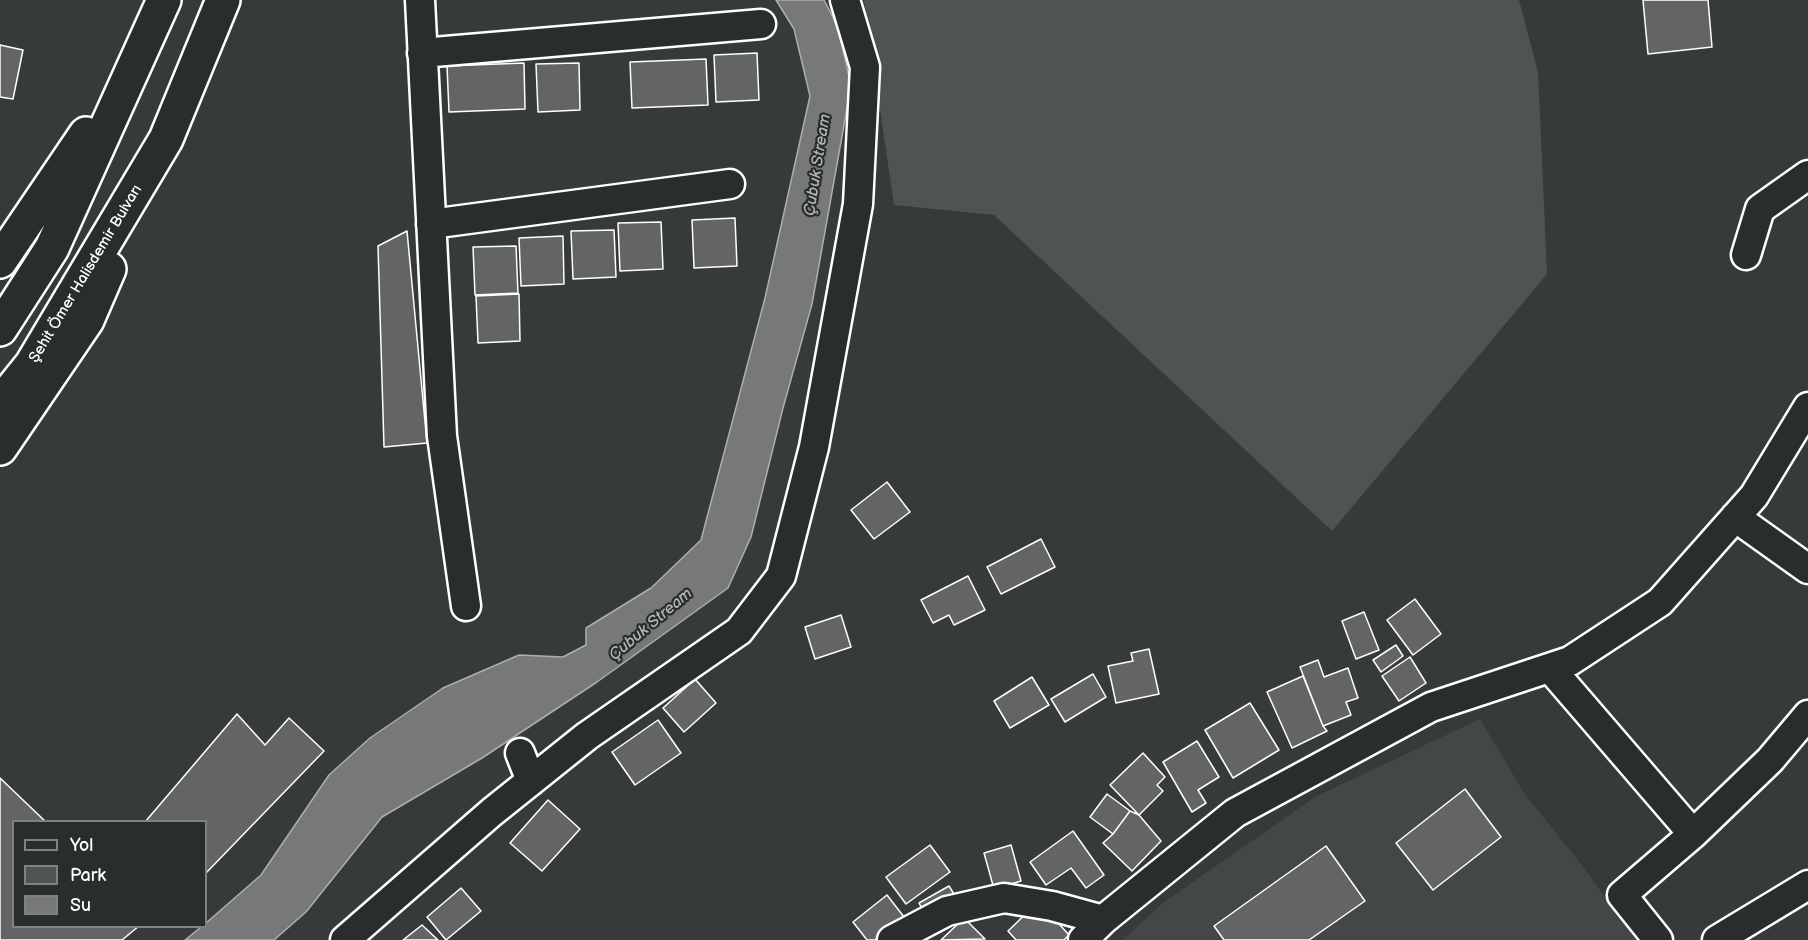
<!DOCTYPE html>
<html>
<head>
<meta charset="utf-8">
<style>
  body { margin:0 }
  #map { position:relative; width:1808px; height:940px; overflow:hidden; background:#373a3b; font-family:"Balsamiq Sans",sans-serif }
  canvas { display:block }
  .legend { position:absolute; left:12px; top:820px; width:195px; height:108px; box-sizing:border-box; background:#2a2d2e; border:2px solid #7f8182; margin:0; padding:8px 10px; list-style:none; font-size:18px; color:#fff }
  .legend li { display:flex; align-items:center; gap:12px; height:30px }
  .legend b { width:30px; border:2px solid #7f8182 }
</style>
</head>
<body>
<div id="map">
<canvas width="1808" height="940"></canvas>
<ul class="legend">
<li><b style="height:8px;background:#2a2d2e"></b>Yol</li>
<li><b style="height:16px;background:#505354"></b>Park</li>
<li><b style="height:16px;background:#767879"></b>Su</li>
</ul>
</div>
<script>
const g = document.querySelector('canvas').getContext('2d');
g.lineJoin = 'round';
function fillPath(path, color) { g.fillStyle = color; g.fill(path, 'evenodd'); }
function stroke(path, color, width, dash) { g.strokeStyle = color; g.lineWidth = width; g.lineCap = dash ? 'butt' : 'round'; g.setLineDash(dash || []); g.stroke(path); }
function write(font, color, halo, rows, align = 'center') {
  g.font = font + ' "Balsamiq Sans",sans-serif'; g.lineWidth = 4.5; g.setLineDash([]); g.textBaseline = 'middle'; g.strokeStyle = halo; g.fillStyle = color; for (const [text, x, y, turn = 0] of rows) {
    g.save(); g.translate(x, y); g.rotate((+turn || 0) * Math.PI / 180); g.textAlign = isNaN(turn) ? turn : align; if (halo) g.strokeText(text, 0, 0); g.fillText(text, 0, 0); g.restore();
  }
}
fillPath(new Path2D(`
  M1480 719 1524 793 1578 860 1636 940H1123L1164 902 1317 796Z`), '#444748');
fillPath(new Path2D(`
  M864 0H1519L1538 72 1547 274 1332 531 994 215 894 205Z`), '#505354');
const water = new Path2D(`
  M776 0H824L838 27 851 86 812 304 783 408 751 537 728 588 597 682 482 758 382 817 306 912 274 940H185L201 927 206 926V923L261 875 329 775 370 738 443 688 519 655 563 657 586 645V628L651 588 701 540 765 298 810 96 794 29Z`);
fillPath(water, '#767879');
stroke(water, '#adaeaf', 1.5);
const building = new Path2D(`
  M1643 0H1708L1712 47 1648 54Z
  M0 45 23 50 13 99 0 97Z
  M757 53 759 100 716 102 714 55Z
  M706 59 708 105 632 108 630 62Z
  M524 63 525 109 449 112 447 66Z
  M579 63 580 110 538 112 536 64Z
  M735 218 737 266 694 268 692 220Z
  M661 222 663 269 620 271 618 223Z
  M614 230 616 277 573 279 571 231Z
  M407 231 427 443 384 447 378 246Z
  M563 236 564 284 521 286 519 238Z
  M516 246 518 293 475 295 473 247Z
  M519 294 520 341 478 343 476 296Z
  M887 482 910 512 874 539 851 510Z
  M1041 539 1055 567 1001 594 987 567Z
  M968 576 985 610 954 625 949 615 933 623 921 600Z
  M1415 599 1441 634 1413 655 1387 620Z
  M1364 612 1379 650 1356 659 1342 621Z
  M841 615 851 647 815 659 805 627Z
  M1396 645 1403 656 1381 672 1373 660Z
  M1149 649 1159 694 1116 703 1108 666 1133 661 1131 653Z
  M1410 657 1426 683 1399 701 1382 676Z
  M1318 660 1324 677 1348 668 1358 698 1346 702 1351 715 1323 726 1300 667Z
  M1093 674 1106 697 1065 722 1051 699Z
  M1303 676 1323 726 1327 731 1292 748 1267 692Z
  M1032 677 1049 705 1010 728 994 701Z
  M695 679 716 703 684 732 663 708Z
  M1250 703 1279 750 1233 778 1205 730Z
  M237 714 265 745 289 718 324 751 206 873V822H145Z
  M658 720 681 753 635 785 612 752Z
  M1197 741 1219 777 1198 790 1206 803 1192 812 1163 762Z
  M1143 753 1165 777 1157 785 1163 791 1139 815 1110 785Z
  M0 778 46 822H14V926H139L122 940H0Z
  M1465 789 1501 837 1433 890 1396 843Z
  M1107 794 1130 811 1113 834 1090 817Z
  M548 800 580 829 542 871 510 843Z
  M1130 811 1139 815 1161 841 1132 871 1103 843 1113 834Z
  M1073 831 1104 875 1086 888 1071 868 1046 885 1030 862Z
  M930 845 950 872 906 904 886 877Z
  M1011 845 1021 881 994 889 984 853Z
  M1326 846 1365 901 1309 940H1224L1214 926Z
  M949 886 957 899 926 916 919 903Z
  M461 888 481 911 446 940 427 917Z
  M887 895 904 917 875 940H867L853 922Z
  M1035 905 1044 907 1069 935 1064 940H1016L1008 931Z
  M964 918 985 939 941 940Z
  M422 925 438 940H403Z`);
fillPath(building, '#636465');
stroke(building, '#fff', 1.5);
const minor = new Path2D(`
  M420 0 442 436 466 606
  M422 53 761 24
  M431 224 730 184
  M1746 255 1760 209 1808 175
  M1735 517 1808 569
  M1550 668 1693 834 1622 895 1658 940
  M520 753 531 781
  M1693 834 1770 760 1808 715
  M1103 920 1235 813 1431 707 1570 661 1660 602 1754 496 1808 407
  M345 940 492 812 587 736 739 631 781 576 814 447 858 204 865 67 845 0
  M892 940 947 911 1004 898 1052 906 1103 920 1083 940
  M1717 940 1808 885`);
const highway = new Path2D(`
  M0 261 86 134
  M0 329 52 248 164 0
  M0 404 32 364 166 139 223 0
  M0 448 87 320 109 269`);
stroke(minor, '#fff', 33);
stroke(highway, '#fff', 38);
stroke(minor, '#2a2d2e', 28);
stroke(highway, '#2a2d2e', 33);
write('15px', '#fff', '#2a2d2e', [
  ["Şehit Ömer Halisdemir Bulvarı",86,274,-59]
]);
write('italic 16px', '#b4b5b5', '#2a2d2e', [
  ["Çubuk Stream",818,165,-81],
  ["Çubuk Stream",651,625,-40]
]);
</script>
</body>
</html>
